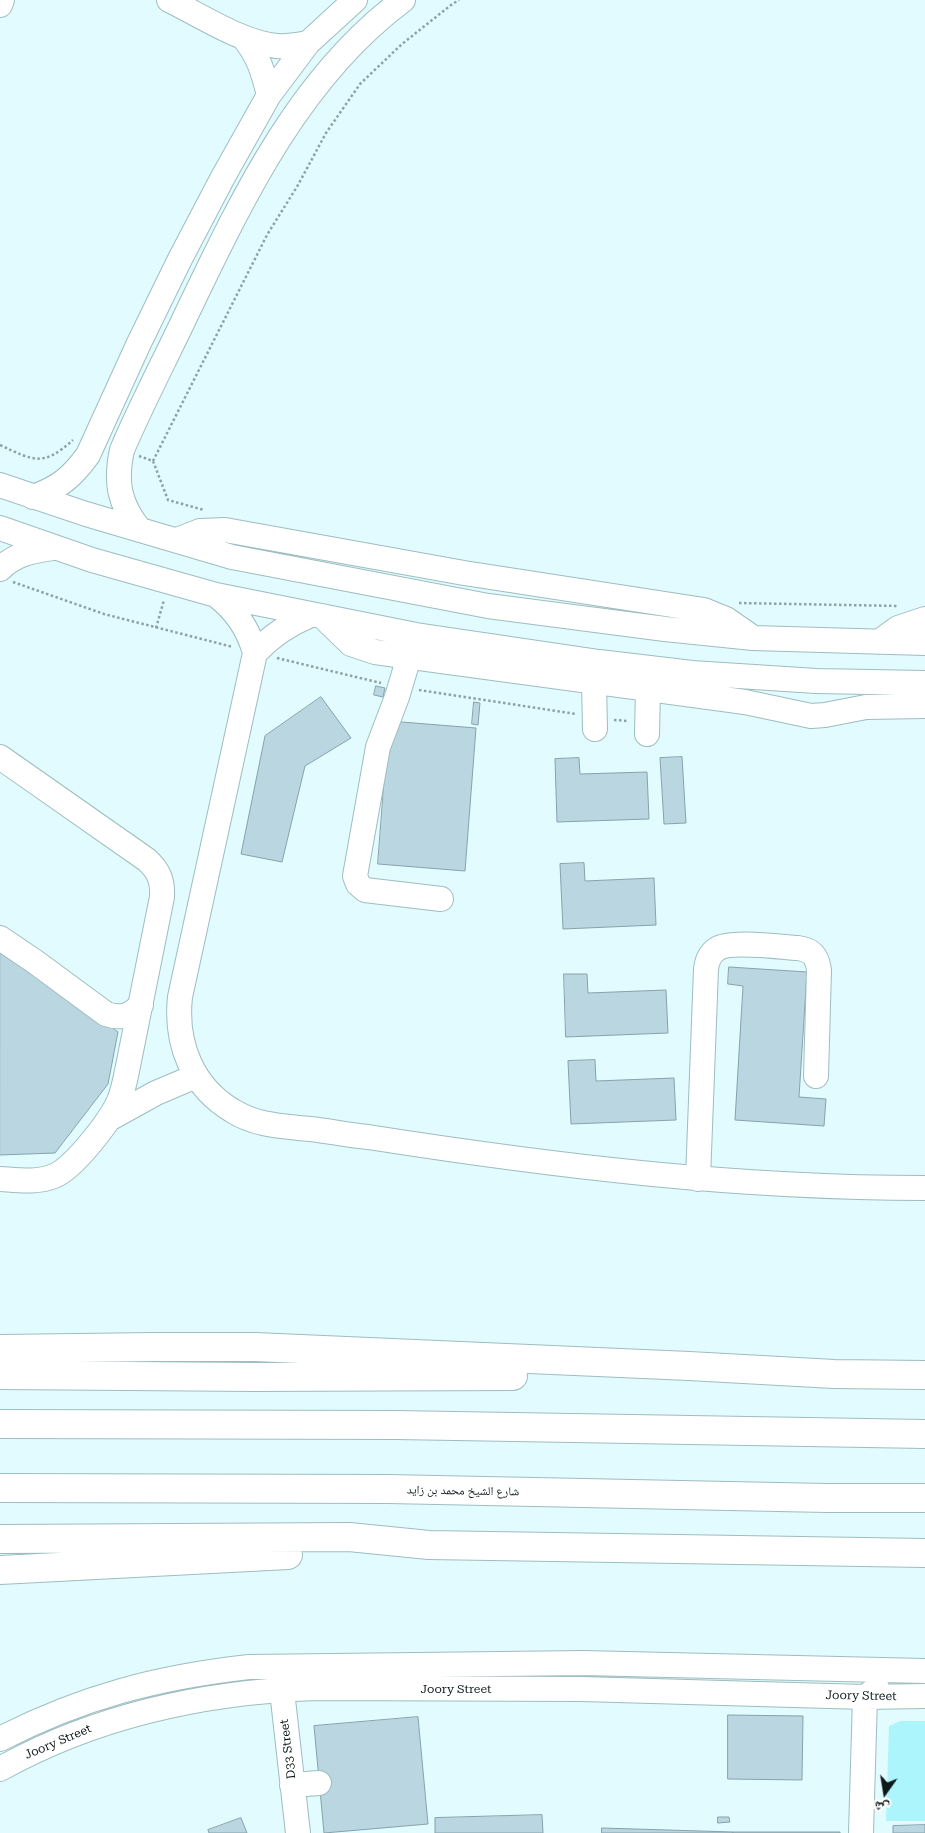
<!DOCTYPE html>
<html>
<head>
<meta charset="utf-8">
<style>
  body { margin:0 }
  #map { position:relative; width:925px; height:1833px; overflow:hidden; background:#e1fbfe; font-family:"Roboto Serif","Noto Naskh Arabic",serif }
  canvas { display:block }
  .north { position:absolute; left:860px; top:1768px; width:50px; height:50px; -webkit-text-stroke:4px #fff; paint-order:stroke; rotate:193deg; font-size:14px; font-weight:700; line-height:20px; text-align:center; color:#0d181a }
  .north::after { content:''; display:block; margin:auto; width:18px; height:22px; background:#0d181a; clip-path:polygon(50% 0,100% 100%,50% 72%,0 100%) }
</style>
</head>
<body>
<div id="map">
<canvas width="925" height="1833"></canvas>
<div class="north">ش</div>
</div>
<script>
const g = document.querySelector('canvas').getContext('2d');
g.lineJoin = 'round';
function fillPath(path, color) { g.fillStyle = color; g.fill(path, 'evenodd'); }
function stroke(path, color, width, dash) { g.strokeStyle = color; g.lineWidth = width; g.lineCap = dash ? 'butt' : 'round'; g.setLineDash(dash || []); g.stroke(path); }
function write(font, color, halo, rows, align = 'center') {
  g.font = font + ' "Roboto Serif","Noto Naskh Arabic",serif'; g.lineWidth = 4; g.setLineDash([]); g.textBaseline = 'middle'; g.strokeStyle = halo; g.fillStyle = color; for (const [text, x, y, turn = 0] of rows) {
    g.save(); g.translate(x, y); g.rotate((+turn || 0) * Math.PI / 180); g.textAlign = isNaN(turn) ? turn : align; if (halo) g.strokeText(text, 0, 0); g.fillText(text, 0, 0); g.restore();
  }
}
fillPath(new Path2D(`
  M901 1721H925V1821H886L889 1726Z`), '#acf5fc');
const building = new Path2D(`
  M376 686 385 688 383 697 374 695Z
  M321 697 351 738 305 766 282 862 241 854 265 736Z
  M474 702 480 703 478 725 472 724Z
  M389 721 476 728 465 871 378 864Z
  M682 757 686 823 664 824 660 758Z
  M579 758 580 774 647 772 649 819 557 822 555 759Z
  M584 863 585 881 654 878 656 925 563 929 560 864Z
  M0 941 118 1032 108 1084 55 1153 0 1155Z
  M729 967 807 972 799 1097 826 1099 824 1126 735 1120 743 986 728 984Z
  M564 974H587L588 993 666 990 668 1033 566 1037Z
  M595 1060 596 1081 674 1078 676 1120 571 1124 568 1061Z
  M728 1715 803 1716 802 1780 728 1779Z
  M418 1717 428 1824 324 1833 314 1726Z
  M542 1815 543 1833H435V1818Z
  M718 1817H729L730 1822 718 1823Z
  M241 1818 247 1833H209L208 1830Z
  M925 1825V1833H893V1826Z
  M602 1828 733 1832V1833H602Z
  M733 1832H840V1833H733Z`);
fillPath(building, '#bad7e1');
stroke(building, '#86a2ac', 1);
const minor = new Path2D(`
  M169 0C200 15 242 43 277 46 287 47 297 45 308 43
  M0 5 2 0
  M244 38C259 57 263 72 269 95
  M0 485 86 514 232 557 488 606 665 629 753 638 925 643
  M33 497C59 488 72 477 88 455L139 343 180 259 223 177 269 95 308 43 355 0
  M0 528 92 560 216 595 416 635 599 662 692 673 816 681 925 683
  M140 530C119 504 115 482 122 450 142 403 166 358 187 313 242 199 299 77 403 0
  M177 540 200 531 225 530 464 573 704 610 726 619 752 637
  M0 569C15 554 32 551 53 548
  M216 595C236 611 248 628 255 653L180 997C175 1043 192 1087 233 1111 257 1126 283 1126 310 1129 329 1131 348 1135 368 1137 554 1166 736 1188 925 1188
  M322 616 351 644 375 652 745 702 811 716 825 715 866 707 925 706
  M879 642 898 628 925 619
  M255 653C271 636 289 624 311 615
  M409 657 397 697 378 747 355 876 358 884 365 890 441 899
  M594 682 595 729
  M647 734 648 689
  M0 757 147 860C159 871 163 881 162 897L127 1071C125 1081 123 1091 119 1101 110 1121 74 1168 54 1176 37 1183 17 1180 0 1179
  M0 938 34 961 106 1014C121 1019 130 1016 141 1005
  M109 1119 156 1093 196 1076
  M698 1179 706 969C707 961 709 954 717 949 730 940 781 947 798 948 812 950 817 956 819 970L816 1076
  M280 1673 298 1833
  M0 1739C82 1697 158 1677 249 1667L583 1663 925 1671
  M0 1769C97 1715 205 1692 316 1688L581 1689 865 1697 925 1696
  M292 1785 319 1783
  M861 1833 865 1697 877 1688`);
const highway = new Path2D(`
  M0 1349 154 1347H255L689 1366 834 1374 925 1375
  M0 1375 255 1377 513 1376
  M0 1424 396 1425 925 1434
  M0 1488 388 1489 827 1498H925
  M0 1539 349 1537 429 1545 925 1553
  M0 1570 288 1555`);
stroke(minor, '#9ebdc0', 26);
stroke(highway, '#9ebdc0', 30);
stroke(new Path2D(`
  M0 445C34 461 43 467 73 440
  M139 456 153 461 168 500 204 510
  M153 461 267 235 298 185 326 133 360 84 402 44 451 5 459 0
  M13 582 104 614 233 647
  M739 603 899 606
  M156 628 164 600
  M277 658 381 683
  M419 690 576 714
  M614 720 628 721`), '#8ea2a5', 2.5, [2.5, 2.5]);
stroke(minor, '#fff', 24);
stroke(highway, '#fff', 28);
write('12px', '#0d181a', '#fff', [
  ["شارع الشيخ محمد بن زايد",463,1491,1],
  ["Joory Street",456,1689],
  ["Joory Street",861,1696,1],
  ["Joory Street",58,1742,-23],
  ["D33 Street",288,1749,-97]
]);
</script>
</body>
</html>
